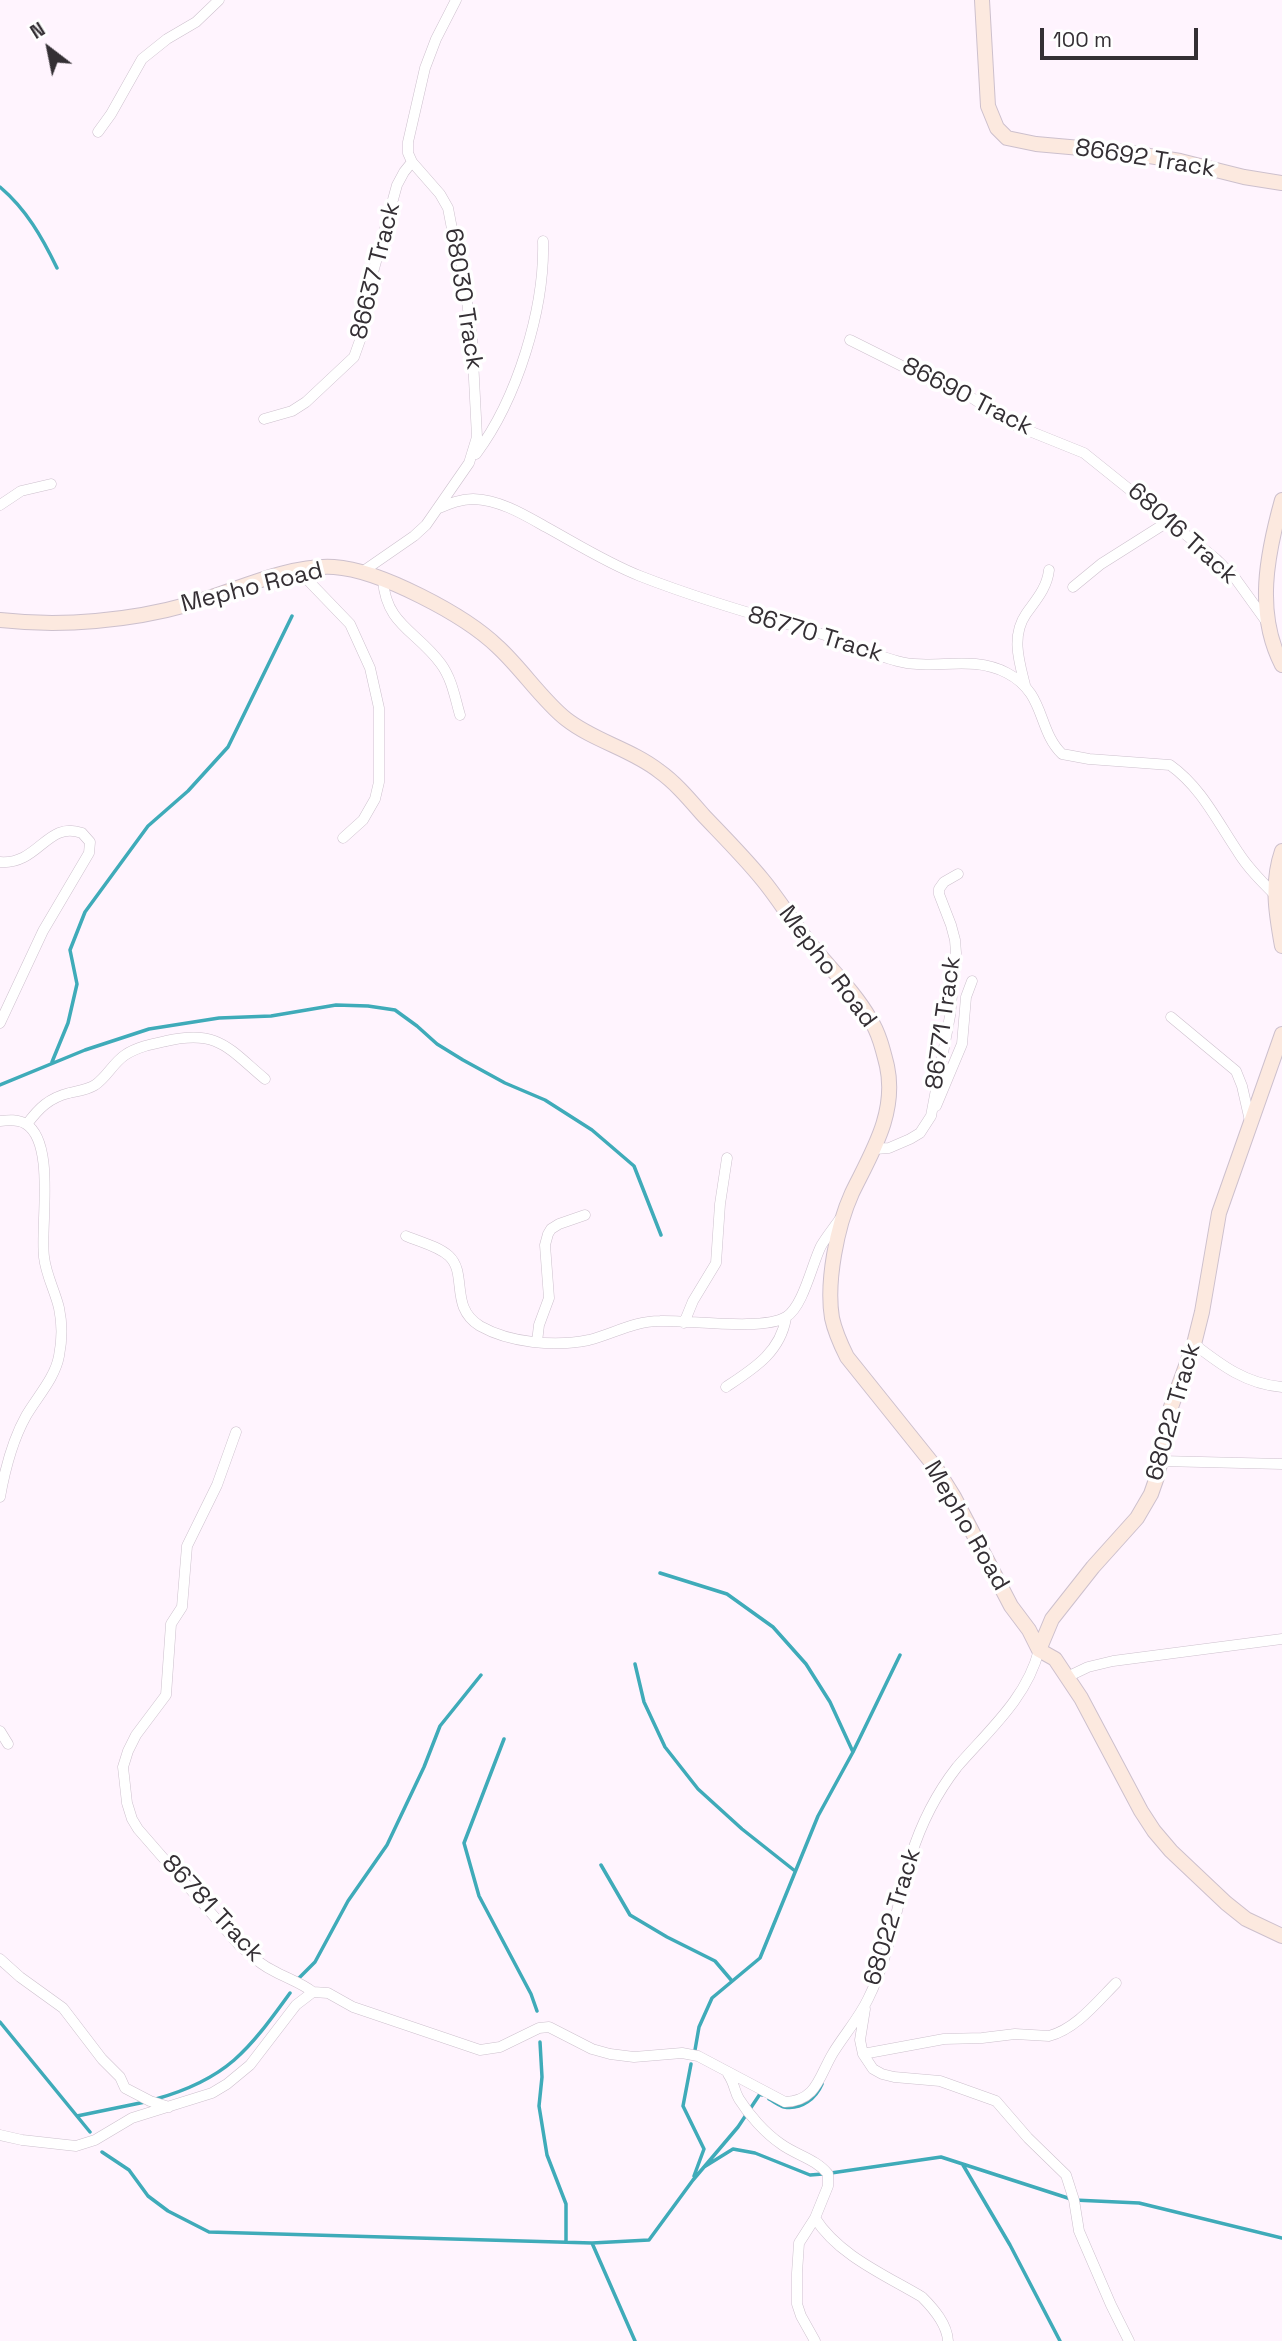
<!DOCTYPE html>
<html>
<head>
<meta charset="utf-8">
<style>
  body { margin:0 }
  #map { position:relative; width:1282px; height:2341px; overflow:hidden; background:#fff4fe; font-family:"Space Grotesk",sans-serif }
  canvas { display:block }
  .north { position:absolute; left:14px; top:14px; width:70px; height:70px; -webkit-text-stroke:5px #fff; paint-order:stroke; rotate:328deg; font-size:19px; font-weight:700; line-height:28px; text-align:center; color:#342f34 }
  .north::after { content:''; display:block; margin:auto; width:24px; height:32px; background:#342f34; clip-path:polygon(50% 0,100% 100%,50% 72%,0 100%) }
  .scale { position:absolute; left:1040px; top:28px; width:158px; height:32px; box-sizing:border-box; border:4px solid #342f34; border-top:0; padding-left:9px; font-size:21px; line-height:24px; white-space:nowrap; color:#342f34; -webkit-text-stroke:5px #fff; paint-order:stroke }
</style>
</head>
<body>
<div id="map">
<canvas width="1282" height="2341"></canvas>
<div class="north">N</div>
<div class="scale">100 m</div>
</div>
<script>
const g = document.querySelector('canvas').getContext('2d');
g.lineJoin = 'round';
function stroke(path, color, width, dash) { g.strokeStyle = color; g.lineWidth = width; g.lineCap = dash ? 'butt' : 'round'; g.setLineDash(dash || []); g.stroke(path); }
function write(font, color, halo, rows, align = 'center') {
  g.font = font + ' "Space Grotesk",sans-serif'; g.lineWidth = 7; g.setLineDash([]); g.textBaseline = 'middle'; g.strokeStyle = halo; g.fillStyle = color; for (const [text, x, y, turn = 0] of rows) {
    g.save(); g.translate(x, y); g.rotate((+turn || 0) * Math.PI / 180); g.textAlign = isNaN(turn) ? turn : align; if (halo) g.strokeText(text, 0, 0); g.fillText(text, 0, 0); g.restore();
  }
}
stroke(new Path2D(`
  M0 187C26 209 42 237 57 268
  M52 1062 68 1023 77 984 70 950 85 912 148 826 188 791 228 747 292 616
  M0 1085 85 1050 149 1029 219 1018 271 1016 336 1005 368 1006 395 1010 417 1026 437 1044 463 1060 505 1083 545 1100 592 1130 634 1166 661 1235
  M660 1573 727 1594 773 1627 806 1664 830 1702 853 1752
  M635 1664 644 1702 665 1747 698 1789 742 1829 795 1871
  M504 1739 464 1843 479 1896 531 1994 537 2011
  M601 1865 630 1915 667 1937 715 1961 732 1981
  M299 1978 315 1962 348 1901 387 1845 424 1767 440 1726 481 1675
  M0 2022 90 2132
  M540 2042 542 2077 539 2106 547 2155 566 2204V2242
  M695 2050 699 2027 712 1998 760 1958 818 1816 853 1752 900 1655
  M691 2064 683 2106 704 2149 694 2176
  M156 2099C227 2079 248 2051 290 1993
  M769 2099C773 2101 780 2106 784 2107 802 2110 816 2098 822 2084
  M77 2116 145 2102
  M102 2152 129 2170 148 2196 168 2211 209 2232 592 2243 635 2341
  M963 2165 1010 2245 1060 2341
  M704 2167 733 2149 755 2153 810 2175 823 2174
  M831 2173 941 2157 1074 2200 1139 2203 1282 2238
  M592 2243 649 2240 693 2180 738 2127 760 2094 762 2095`), '#3fabb9', 3.5);
const street = new Path2D(`
  M98 132 111 114 142 59 167 39 196 22 219 0
  M850 340 948 389 969 396 1012 424 1084 453 1216 559 1235 578 1266 621
  M264 419 292 411 306 402 354 357 364 329 372 276 397 185 404 172 412 162
  M476 454C517 399 545 309 543 241
  M0 505 21 491 51 484
  M437 509C449 504 460 499 473 499 500 500 523 514 546 527 577 544 607 563 640 576 696 598 754 615 812 631 841 639 868 653 897 661 933 671 971 654 1007 673 1046 693 1037 730 1062 754L1089 759 1170 765C1201 787 1217 821 1238 852 1248 868 1261 881 1274 894
  M299 571 350 624 370 668 379 708V782L375 799 363 820 343 838
  M362 572 414 536 426 525 469 463 477 437 472 340 463 270 453 234 448 208 440 194 412 162 408 153V142L425 68 436 39 456 0
  M383 580C386 625 417 631 441 664 452 679 455 698 460 715
  M1073 587 1101 564 1169 521
  M1025 685C1019 661 1011 636 1026 614 1036 600 1047 588 1049 570
  M0 862C39 865 47 820 82 833L90 842 89 853 43 931 0 1023
  M1171 1017 1236 1071 1242 1086 1250 1121
  M936 1106 962 1044 966 997 972 981
  M0 1121C8 1120 18 1119 26 1124 56 1143 40 1226 44 1257 46 1275 55 1291 59 1308 62 1322 62 1341 59 1356 55 1378 37 1397 26 1416 12 1441 5 1469 0 1497
  M27 1124C39 1108 49 1098 69 1093 78 1091 87 1090 95 1085 107 1077 113 1063 125 1055 137 1047 152 1044 166 1041 218 1029 228 1048 265 1079
  M875 1149 889 1148 910 1139 920 1133 931 1116 950 1016 956 953 955 940 951 925 939 894V889L944 882 958 874
  M406 1236C420 1242 438 1246 449 1256 468 1274 449 1307 480 1326 510 1343 555 1347 589 1340 613 1334 634 1321 660 1321 688 1320 764 1331 786 1317 803 1307 812 1264 821 1246 826 1237 833 1229 839 1220
  M684 1323 693 1301 716 1263 720 1204 727 1158
  M537 1342 539 1325 549 1298 545 1245 548 1234 551 1229 559 1224 585 1215
  M1194 1344C1221 1365 1246 1384 1282 1387
  M726 1387C753 1369 780 1353 786 1318
  M236 1432 217 1485 187 1546 182 1607 171 1624 166 1695 136 1735 128 1751 123 1767 127 1803 132 1819 138 1829 239 1945C250 1954 259 1964 272 1970 286 1978 300 1982 313 1992
  M1161 1461 1282 1464
  M1067 1677 1088 1667 1113 1661 1282 1639
  M0 1731 8 1744
  M0 1959 20 1977 63 2008 102 2059 120 2077 125 2088 150 2101 169 2107
  M865 2009 860 2040 863 2054 873 2069 882 2074 894 2077 940 2081 996 2101 1028 2138 1066 2175 1074 2200 1079 2231 1111 2305 1129 2341
  M863 2054 944 2039 982 2038 1015 2034 1049 2036C1076 2029 1097 2002 1116 1983
  M728 2074C735 2084 734 2091 739 2099 749 2115 765 2133 781 2144 796 2155 816 2159 828 2174V2186L815 2218C838 2255 885 2275 922 2297 934 2309 947 2324 948 2341
  M0 2135 22 2140 76 2146 95 2140 132 2118 212 2093 227 2084 250 2065 296 2005 313 1992 328 1993 353 2007 480 2050 500 2047 539 2028 549 2027 592 2049 610 2054 634 2057 682 2053 698 2056 785 2102C817 2101 819 2076 833 2053 844 2035 859 2018 868 1999 890 1955 897 1904 911 1856 921 1824 936 1794 957 1767 988 1731 1027 1698 1039 1650
  M815 2218 799 2243 797 2273V2304L801 2316 815 2341`);
const secondary = new Path2D(`
  M982 0 988 106 997 128 1007 138 1036 144 1125 152 1180 161 1244 177 1282 183
  M1282 500C1267 554 1255 613 1282 665
  M0 620C62 627 130 621 190 604 233 592 289 564 334 567 380 570 465 615 498 647 521 668 543 701 566 719 594 741 631 749 659 771 676 783 690 800 704 816 724 837 744 857 762 879 777 897 789 917 804 936 825 964 853 989 870 1019 879 1033 883 1050 887 1066 897 1113 872 1152 852 1193 837 1226 826 1282 832 1318 835 1332 841 1345 847 1357L936 1468 954 1497 1011 1606 1029 1630 1039 1650 1055 1659 1081 1698 1141 1811 1154 1831 1171 1851 1226 1903 1246 1919 1282 1936
  M1282 851C1271 883 1276 913 1282 946
  M1039 1650 1052 1619 1093 1567 1137 1518 1151 1494 1158 1474 1171 1407 1194 1344 1202 1312 1219 1213 1282 1034`);
stroke(street, '#cdc0cd', 11);
stroke(secondary, '#cdc0cd', 16);
stroke(street, '#fff', 10);
stroke(secondary, '#fce9df', 14);
write('24px', '#342f34', '#fff', [
  ["86692 Track",1145,159,9],
  ["86637 Track",376,271,-76],
  ["68030 Track",463,299,81],
  ["86690 Track",967,397,27],
  ["68016 Track",1182,534,42],
  ["Mepho Road",252,588,-14],
  ["86770 Track",815,635,17],
  ["Mepho Road",827,967,53],
  ["86771 Track",944,1023,-82],
  ["68022 Track",1174,1412,-74],
  ["Mepho Road",966,1526,60],
  ["86781 Track",212,1909,47],
  ["68022 Track",893,1917,-73]
]);
</script>
</body>
</html>
